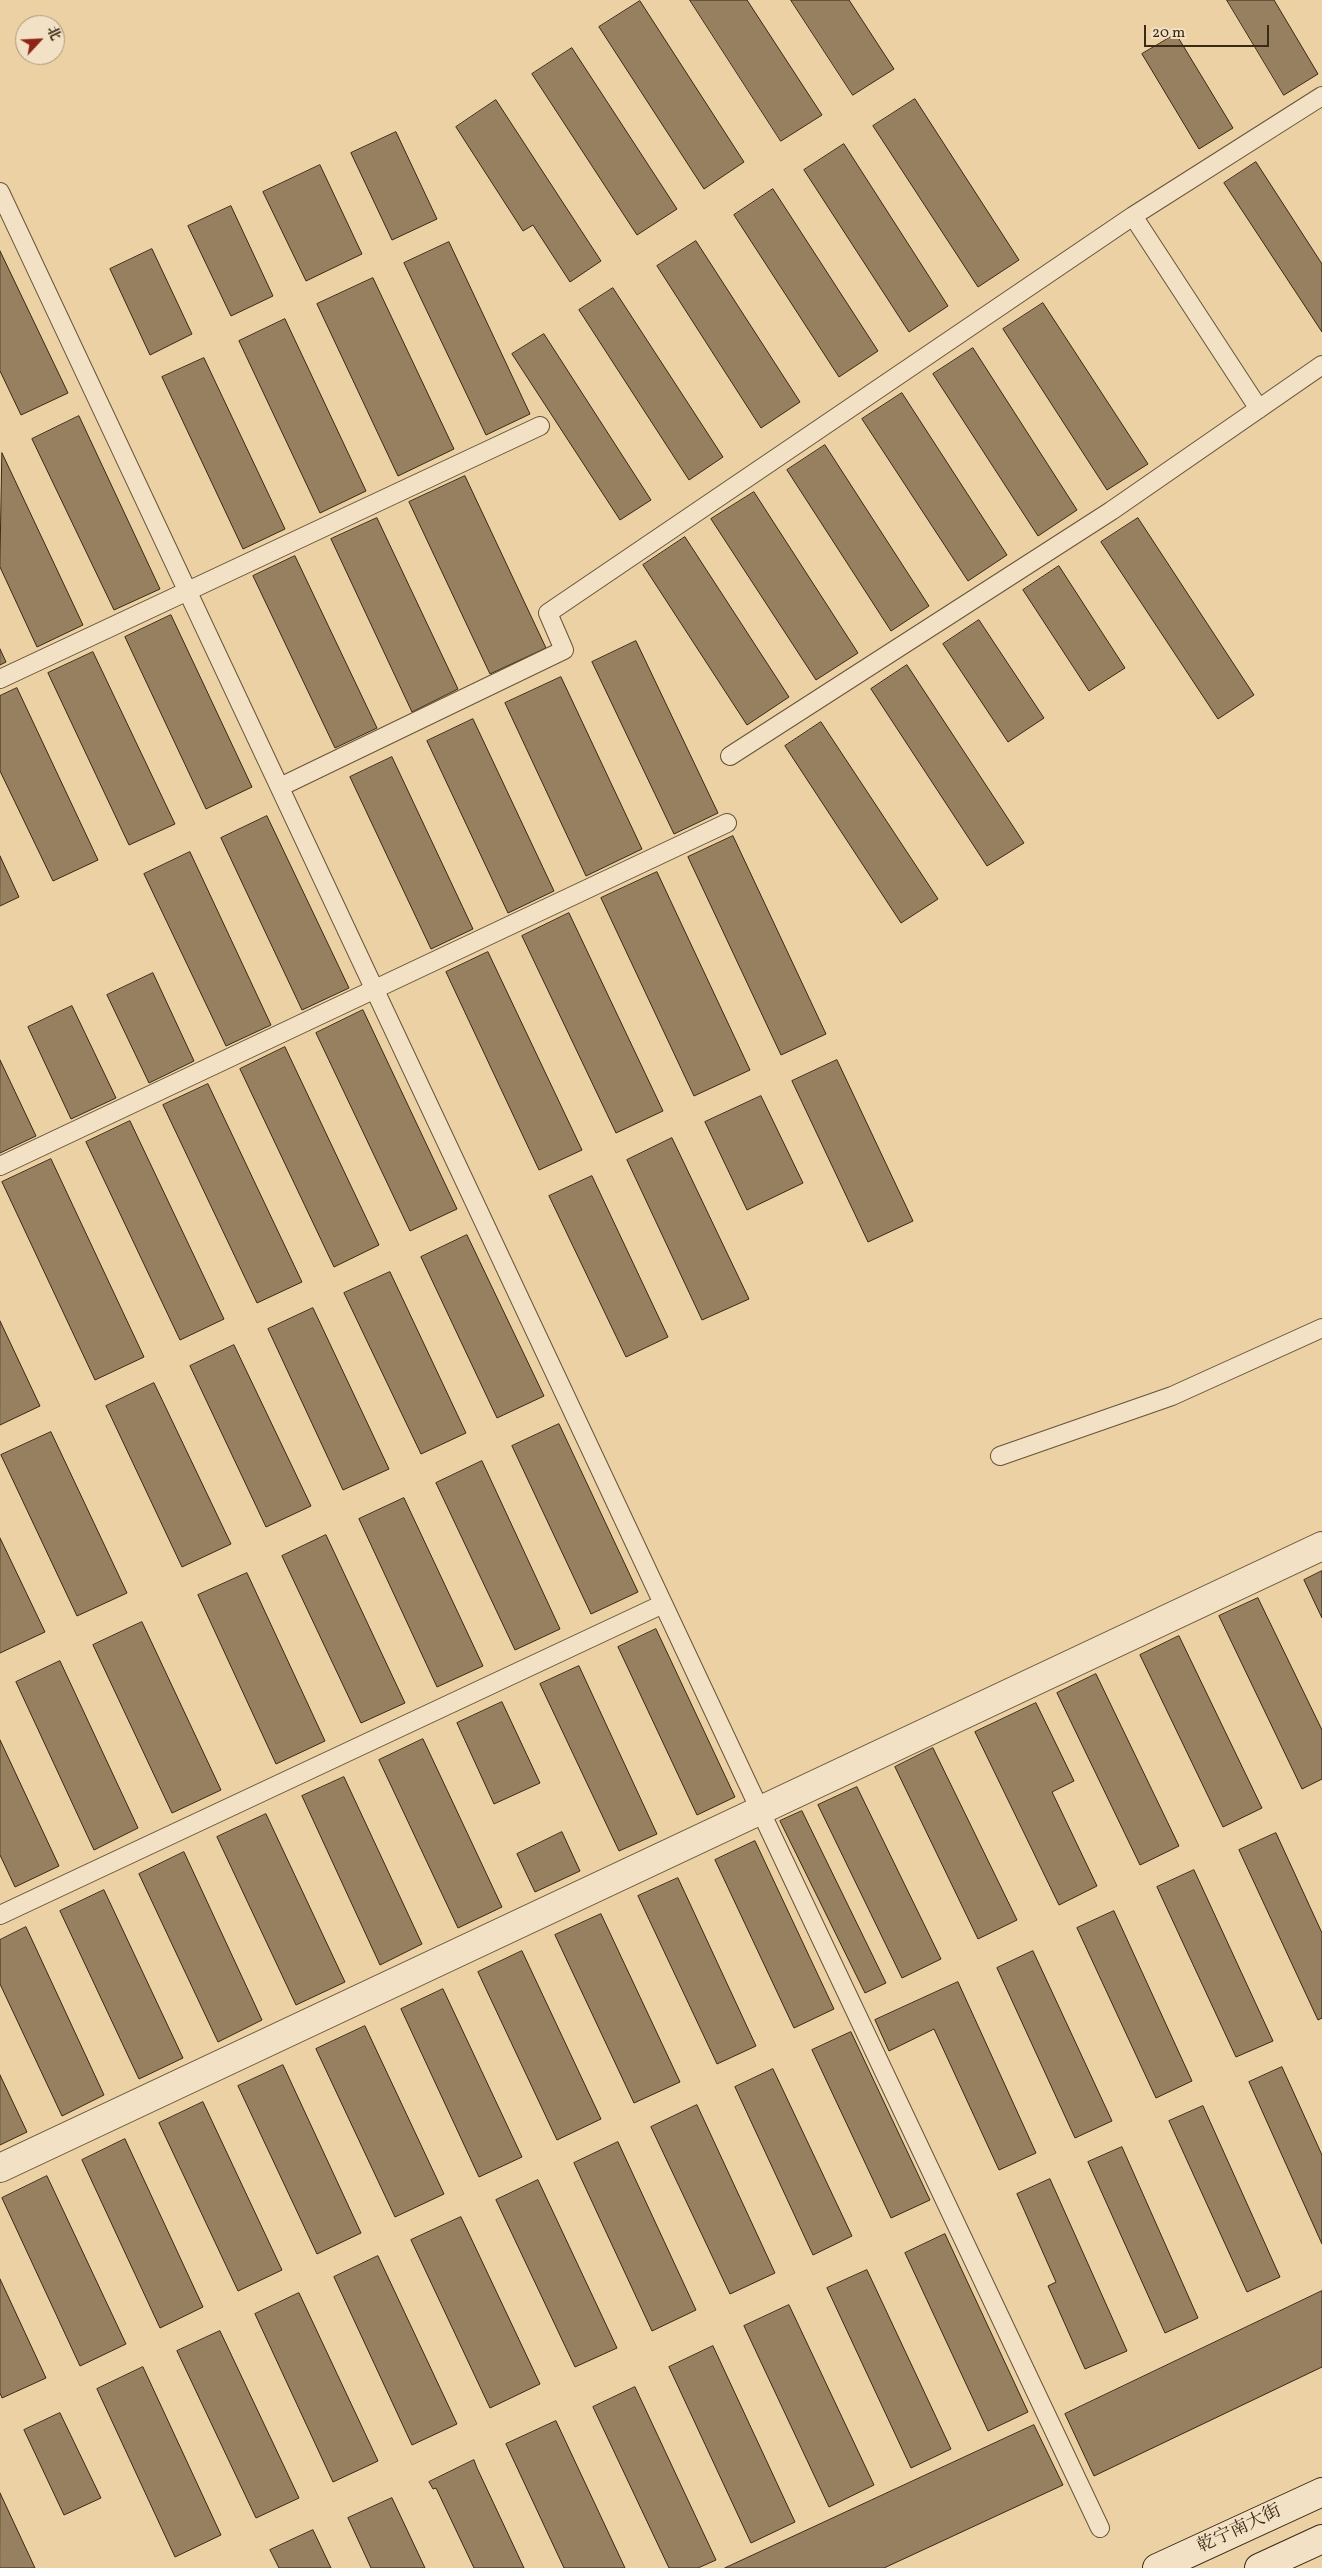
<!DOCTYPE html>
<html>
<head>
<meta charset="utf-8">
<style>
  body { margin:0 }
  #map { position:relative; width:1322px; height:2568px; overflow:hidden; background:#ebd1a4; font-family:Vollkorn,"Noto Serif SC",serif }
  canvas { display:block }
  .north { position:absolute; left:15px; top:15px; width:50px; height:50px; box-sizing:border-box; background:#f2e1c4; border:1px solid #a8977e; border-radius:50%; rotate:65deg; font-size:14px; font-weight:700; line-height:20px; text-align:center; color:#3a2914 }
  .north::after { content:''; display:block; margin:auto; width:18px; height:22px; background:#8f2418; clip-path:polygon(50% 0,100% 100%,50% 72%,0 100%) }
  .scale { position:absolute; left:1144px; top:25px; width:125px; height:22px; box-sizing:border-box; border:2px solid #3a2914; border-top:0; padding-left:6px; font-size:15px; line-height:18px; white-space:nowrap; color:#3a2914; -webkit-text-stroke:4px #f2e1c4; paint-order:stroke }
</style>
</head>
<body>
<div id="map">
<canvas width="1322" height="2568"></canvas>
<div class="north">北</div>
<div class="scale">20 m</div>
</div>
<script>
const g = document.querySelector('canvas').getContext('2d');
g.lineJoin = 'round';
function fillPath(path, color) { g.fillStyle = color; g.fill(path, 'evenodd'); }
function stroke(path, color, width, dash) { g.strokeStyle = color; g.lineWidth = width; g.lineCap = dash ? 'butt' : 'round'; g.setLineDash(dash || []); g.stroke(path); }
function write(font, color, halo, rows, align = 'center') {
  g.font = font + ' Vollkorn,"Noto Serif SC",serif'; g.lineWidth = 4; g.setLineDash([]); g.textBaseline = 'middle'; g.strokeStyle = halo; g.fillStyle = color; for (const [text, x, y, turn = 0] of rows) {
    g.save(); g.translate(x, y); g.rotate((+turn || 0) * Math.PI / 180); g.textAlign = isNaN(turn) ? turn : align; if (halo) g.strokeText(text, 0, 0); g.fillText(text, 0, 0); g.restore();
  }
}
const building = new Path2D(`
  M690 0H747L822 115 781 141Z
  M791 0H849L894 69 853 95Z
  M1227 0H1274L1318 74 1284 95Z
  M640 1 744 162 704 189 599 27Z
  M1176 34 1233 128 1199 149 1142 54Z
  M572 48 677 209 637 235 532 74Z
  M915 99 1019 260 978 287 873 126Z
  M496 100 601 261 570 282 533 225 523 231 456 127Z
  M396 132 437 219 392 240 351 153Z
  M844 144 948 306 909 332 804 170Z
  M1256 162 1322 264V332L1224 183Z
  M320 165 362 254 306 281 263 192Z
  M773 189 878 351 839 377 734 215Z
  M231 206 273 296 231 316 188 226Z
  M696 241 800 402 761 428 657 266Z
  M449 242 530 414 486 435 404 263Z
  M152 249 192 334 150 355 110 269Z
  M0 251 68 393 21 415 0 371Z
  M373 278 454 449 398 476 317 304Z
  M613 288 723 457 689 480 579 310Z
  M1043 303 1148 464 1107 490 1003 329Z
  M285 319 366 491 320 513 239 341Z
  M544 334 651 500 620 520 512 354Z
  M973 348 1077 510 1038 536 933 374Z
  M204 358 285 529 243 549 162 377Z
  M902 393 1007 555 968 581 862 419Z
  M79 416 160 589 114 610 32 439Z
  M825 445 929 606 891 631 787 470Z
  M2 453 83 625 37 647 0 567Z
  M465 476 546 648 490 674 409 502Z
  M754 492 858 653 816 680 711 519Z
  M377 518 458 689 412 712 331 539Z
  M1138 518 1254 695 1218 719 1101 542Z
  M685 537 789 697 747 725 643 565Z
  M295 556 377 728 335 748 253 576Z
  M1059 566 1125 668 1089 691 1023 590Z
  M171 615 252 787 206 809 125 637Z
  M979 620 1044 718 1008 742 943 644Z
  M636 641 718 813 674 834 592 662Z
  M0 649 6 662 0 665Z
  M93 652 175 824 129 845 48 673Z
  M907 665 1024 843 987 866 871 689Z
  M561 677 642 849 586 876 505 703Z
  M17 688 98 860 53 881 0 771V696Z
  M473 719 554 891 508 913 427 741Z
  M821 722 938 899 901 923 785 746Z
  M392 757 473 929 431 949 350 777Z
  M267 816 349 988 302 1010 221 838Z
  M733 836 826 1034 781 1055 688 857Z
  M190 852 271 1025 226 1046 144 874Z
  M0 856 19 897 0 906Z
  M657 872 750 1070 694 1096 601 898Z
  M569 913 663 1111 616 1133 522 936Z
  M488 952 582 1150 539 1170 446 972Z
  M153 973 194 1061 149 1083 107 995Z
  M72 1006 116 1098 71 1119 28 1027Z
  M363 1010 457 1209 410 1231 316 1033Z
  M285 1047 379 1245 334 1267 240 1069Z
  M0 1060 36 1136 0 1153Z
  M837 1060 913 1221 868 1242 792 1081Z
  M208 1084 302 1282 257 1303 163 1105Z
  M761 1096 803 1183 747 1210 705 1122Z
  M130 1121 224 1319 180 1340 86 1142Z
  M672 1138 749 1299 702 1320 627 1160Z
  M51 1159 144 1357 95 1380 2 1182Z
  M592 1176 668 1337 626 1357 549 1196Z
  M467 1235 544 1396 497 1418 421 1257Z
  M390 1272 466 1433 421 1454 344 1293Z
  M313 1308 389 1469 343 1490 268 1329Z
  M0 1321 40 1406 0 1425Z
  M234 1345 311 1506 266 1527 190 1366Z
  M154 1383 231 1544 182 1567 106 1406Z
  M559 1424 638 1592 591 1614 512 1446Z
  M51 1432 127 1593 77 1616 1 1455Z
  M482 1461 560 1629 515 1650 436 1483Z
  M404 1498 483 1666 437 1687 359 1519Z
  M326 1535 405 1703 361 1723 282 1556Z
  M0 1538 45 1632 0 1653Z
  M1322 1571V1618L1304 1580Z
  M247 1573 325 1741 276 1764 198 1595Z
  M1258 1598 1322 1730V1779L1302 1789 1219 1616Z
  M142 1622 221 1790 172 1813 93 1645Z
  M656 1629 735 1797 697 1815 618 1647Z
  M1179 1636 1262 1808 1223 1827 1140 1655Z
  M60 1661 138 1828 94 1850 16 1682Z
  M579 1666 657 1834 619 1851 540 1684Z
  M1096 1674 1179 1846 1140 1865 1057 1693Z
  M502 1702 540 1783 494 1804 457 1723Z
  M1036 1703 1074 1781 1052 1792 1097 1886 1059 1905 975 1732Z
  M423 1739 502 1907 458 1928 379 1760Z
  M0 1740 59 1866 15 1887 0 1855Z
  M933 1748 1017 1920 978 1939 895 1767Z
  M344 1777 422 1944 380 1965 302 1796Z
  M857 1787 941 1959 902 1978 818 1805Z
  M802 1811 886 1983 865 1993 780 1821Z
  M266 1814 345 1982 296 2005 217 1837Z
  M562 1832 580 1871 535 1892 517 1854Z
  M1276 1833 1322 1933V2018L1318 2020 1239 1850Z
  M755 1841 834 2009 794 2028 715 1860Z
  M184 1852 262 2020 218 2042 139 1874Z
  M1194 1870 1273 2041 1236 2057 1157 1887Z
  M678 1878 756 2046 717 2064 638 1896Z
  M104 1890 183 2058 139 2079 60 1911Z
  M1114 1911 1192 2081 1156 2098 1077 1928Z
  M601 1914 680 2082 634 2103 555 1935Z
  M26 1927 104 2095 62 2116 0 1984V1940Z
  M522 1951 601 2119 557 2140 478 1972Z
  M1033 1951 1112 2121 1075 2138 997 1968Z
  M958 1982 1036 2153 999 2170 934 2029 889 2051 875 2020Z
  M443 1989 522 2157 479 2177 401 2009Z
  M365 2026 444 2194 395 2217 316 2049Z
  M851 2032 930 2200 891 2218 812 2050Z
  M283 2065 361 2233 317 2254 238 2086Z
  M1282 2067 1322 2155V2244L1249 2082Z
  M773 2069 852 2236 813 2255 735 2087Z
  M0 2075 27 2132 0 2145Z
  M203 2102 282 2270 238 2291 159 2123Z
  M697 2105 775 2273 730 2294 651 2127Z
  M1203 2106 1280 2277 1247 2292 1169 2121Z
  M125 2139 203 2307 160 2328 82 2160Z
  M618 2142 696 2310 652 2331 574 2163Z
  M1122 2147 1198 2318 1165 2333 1088 2162Z
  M47 2176 126 2344 80 2366 2 2198Z
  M1050 2179 1127 2351 1085 2369 1048 2286 1056 2282 1017 2194Z
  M538 2180 617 2348 575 2367 496 2200Z
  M461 2217 540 2384 490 2408 411 2240Z
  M945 2234 1028 2412 988 2431 905 2253Z
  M378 2256 457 2424 412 2445 334 2277Z
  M867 2270 951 2449 911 2468 827 2288Z
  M0 2279 46 2378 2 2398 0 2393Z
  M1322 2291V2367L1094 2476 1065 2414Z
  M299 2293 378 2461 333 2482 255 2314Z
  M789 2305 874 2485 829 2507 744 2326Z
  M220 2331 299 2498 256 2518 177 2351Z
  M713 2346 795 2522 751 2543 669 2367Z
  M143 2367 221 2535 175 2557 97 2389Z
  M635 2387 716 2560 698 2568H669L593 2407Z
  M60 2413 101 2498 64 2515 24 2430Z
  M556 2421 625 2568H564L506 2444Z
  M1034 2425 1063 2485 884 2568H725Z
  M474 2460 477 2468 524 2568H474L436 2488 433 2489 429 2482Z
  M0 2493 35 2568H0Z
  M392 2498 425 2568H371L348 2518Z
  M313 2530 331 2568H279L270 2550Z`);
fillPath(building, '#96805f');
stroke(building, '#3a2914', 1);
const service = new Path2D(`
  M0 192 760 1810 1100 2528
  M1133 216 1259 409
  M0 679 540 426
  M730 756 1111 511 1322 365
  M280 787 564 650 548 613 1133 216 1322 96
  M0 1166 727 823
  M1000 1456 1172 1396 1322 1328
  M0 1915 663 1604`);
const minor = new Path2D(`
  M0 2168 1322 1546`);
const secondary = new Path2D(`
  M1157 2568 1322 2492
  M1259 2568 1322 2539`);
stroke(service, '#665338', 20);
stroke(minor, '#665338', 30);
stroke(secondary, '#3a2914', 30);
stroke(service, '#f2e1c4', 18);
stroke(minor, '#f2e1c4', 28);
stroke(secondary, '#f2e1c4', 28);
write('18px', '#3a2914', '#f2e1c4', [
  ["乾宁南大街",1240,2530,-25]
]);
</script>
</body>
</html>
